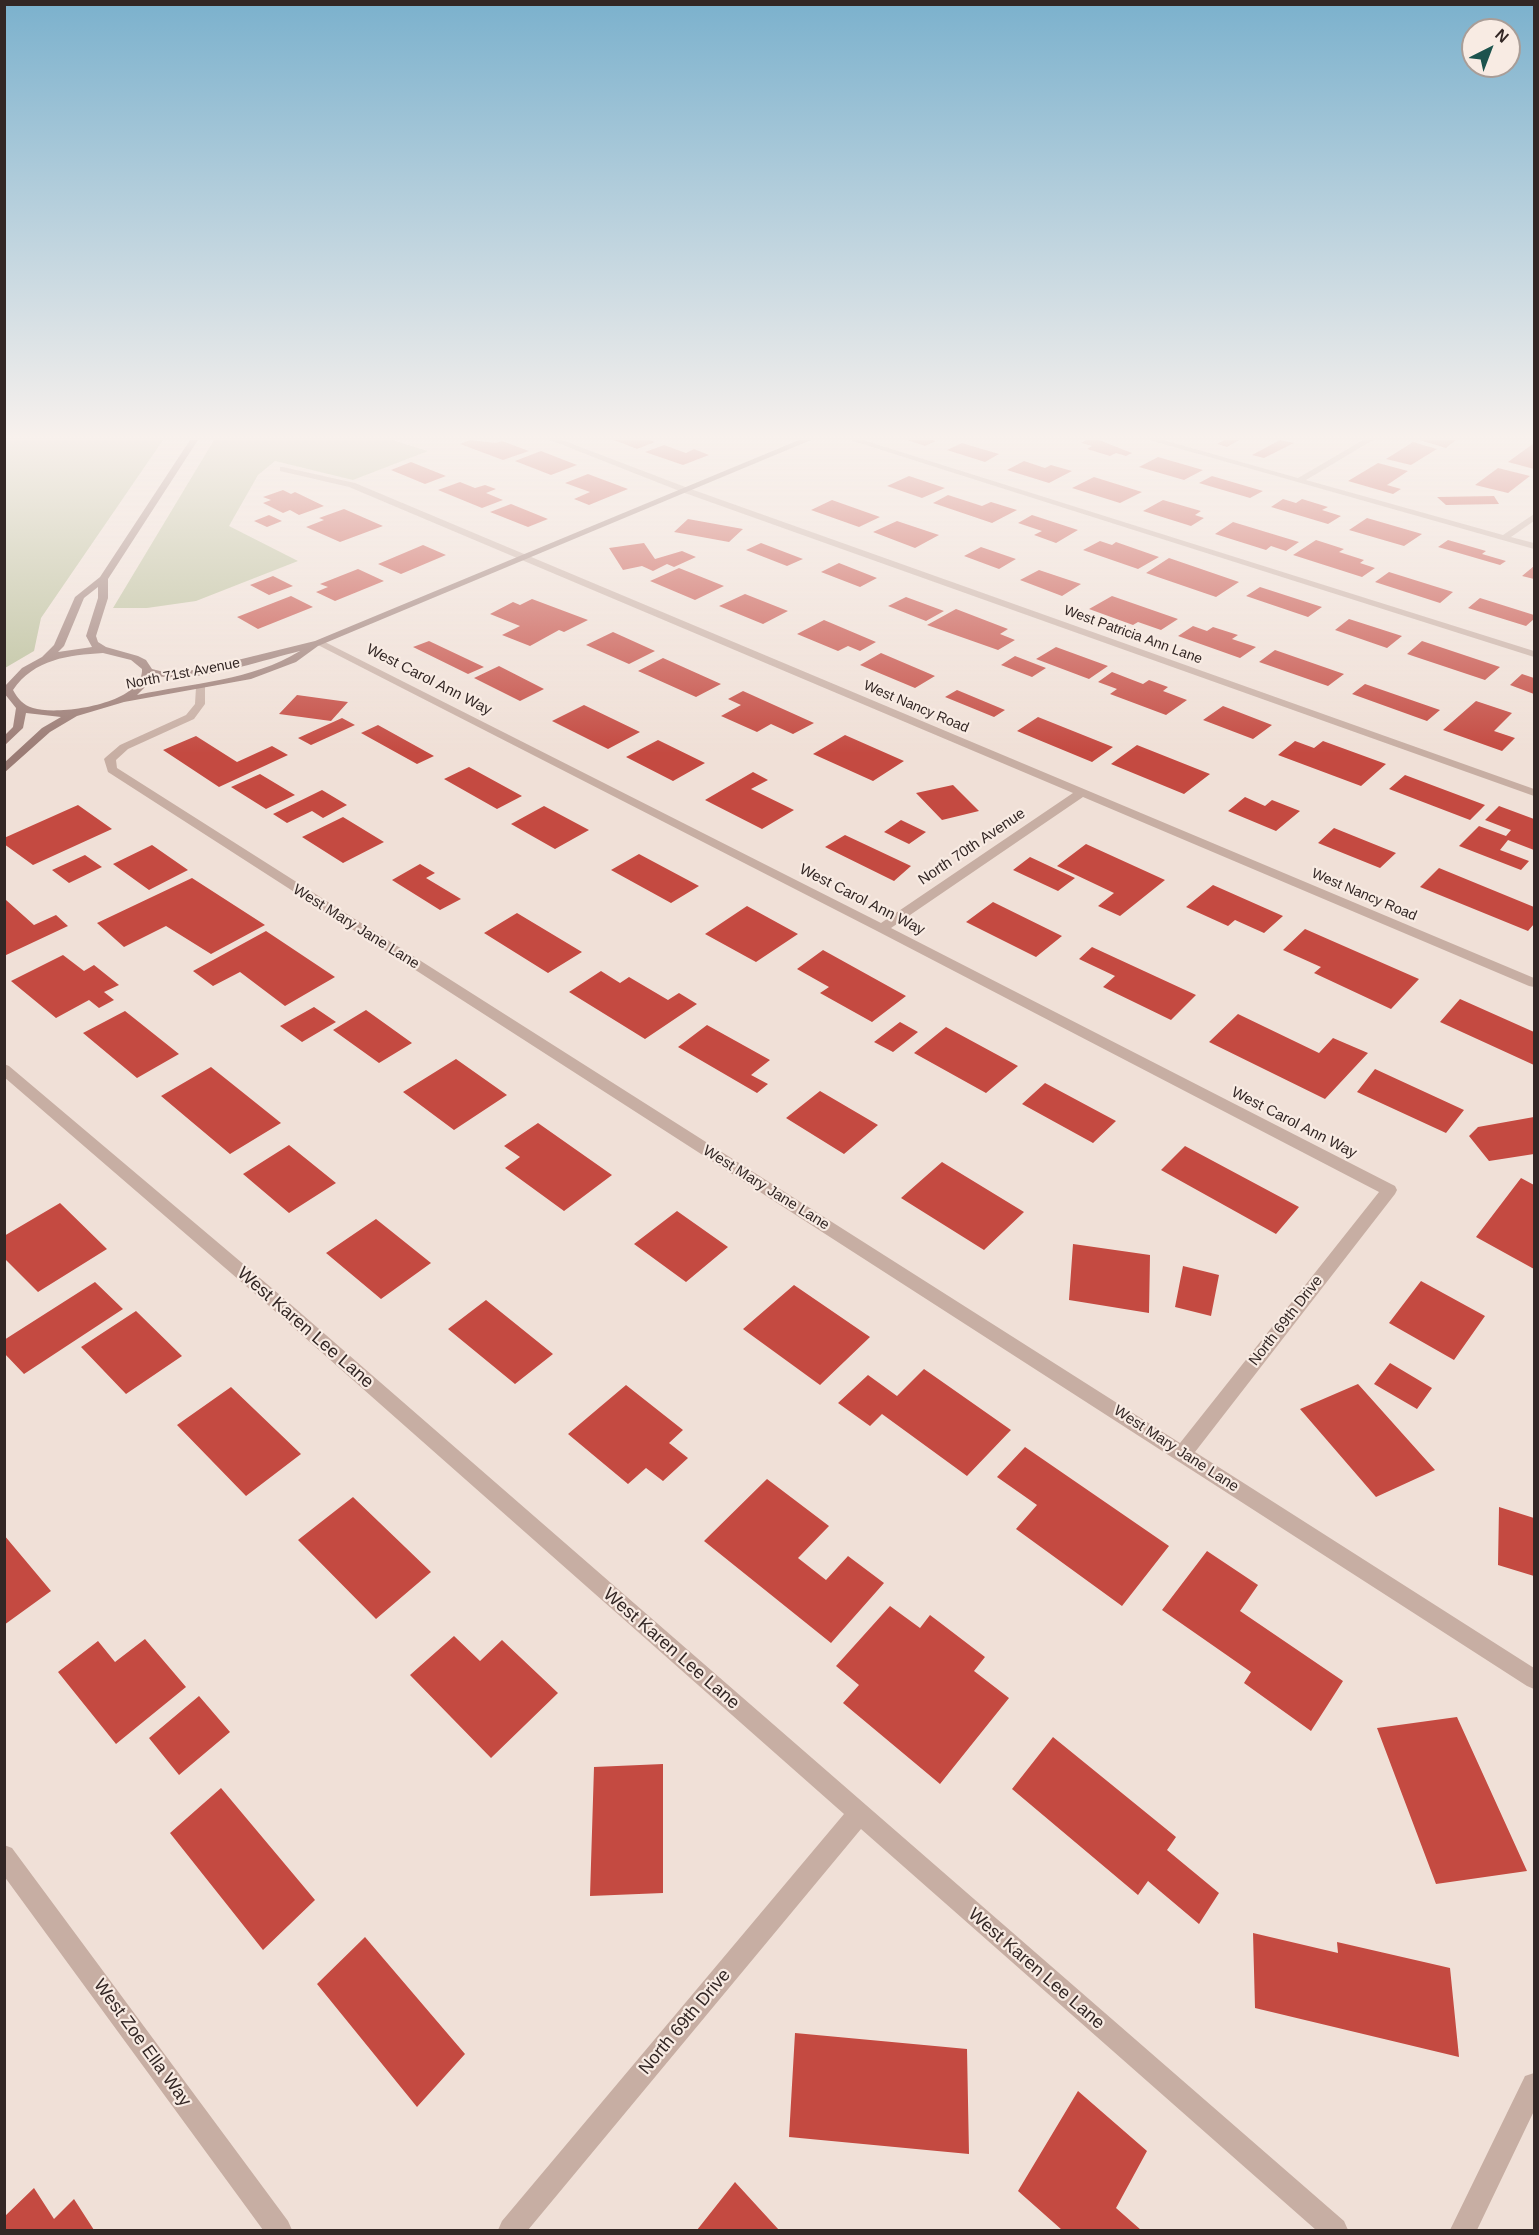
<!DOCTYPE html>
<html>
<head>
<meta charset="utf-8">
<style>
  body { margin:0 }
  #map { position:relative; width:1539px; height:2235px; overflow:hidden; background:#f0e0d7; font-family:Arial,sans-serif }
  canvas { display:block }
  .frame { position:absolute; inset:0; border:6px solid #332725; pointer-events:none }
  .north { position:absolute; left:1461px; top:18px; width:60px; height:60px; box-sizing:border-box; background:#f8ebe3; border:2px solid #a99d97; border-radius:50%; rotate:42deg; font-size:16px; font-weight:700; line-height:24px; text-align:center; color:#332725 }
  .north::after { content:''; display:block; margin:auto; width:21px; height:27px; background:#1c534d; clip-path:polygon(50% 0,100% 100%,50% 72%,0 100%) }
</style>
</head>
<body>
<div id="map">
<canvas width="1539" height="2235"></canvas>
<div class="frame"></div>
<div class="north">N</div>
</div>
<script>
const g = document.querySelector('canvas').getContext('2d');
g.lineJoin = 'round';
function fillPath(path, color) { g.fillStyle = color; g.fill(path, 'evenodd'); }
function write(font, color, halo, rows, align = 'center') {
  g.font = font + ' Arial,sans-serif'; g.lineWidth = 4.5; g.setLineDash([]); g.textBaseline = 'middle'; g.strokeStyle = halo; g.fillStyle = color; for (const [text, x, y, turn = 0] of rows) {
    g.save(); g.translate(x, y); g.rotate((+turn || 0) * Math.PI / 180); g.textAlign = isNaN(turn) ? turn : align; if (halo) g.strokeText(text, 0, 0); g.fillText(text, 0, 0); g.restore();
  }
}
fillPath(new Path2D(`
  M5 440H163L41 618 34 651 5 668Z
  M214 440H392L428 451 353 480 275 461 258 475 229 526 298 561 196 601 147 608H113Z`), '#b8be98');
fillPath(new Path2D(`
  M470 440 496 443 502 441 529 451 503 460 460 444Z
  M614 440H650L655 442 637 449Z
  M907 440H932L936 441 925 446Z
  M1086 440H1099L1132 453 1126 456 1116 453 1110 456 1087 449 1092 446 1081 443Z
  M1224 440H1239L1227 447 1217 444Z
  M1280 440 1294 443 1264 458 1252 455Z
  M1419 440H1456L1446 448Z
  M1413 442 1437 449 1411 465 1386 459Z
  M962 443 999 454 985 462 947 450Z
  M1534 443V469L1508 462Z
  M664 445 686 453 694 449 709 455 683 465 645 452Z
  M541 451 577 465 551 475 515 461Z
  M1158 457 1203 470 1184 480 1139 467Z
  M1024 461 1045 468 1051 465 1072 471 1049 483 1007 470Z
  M411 462 446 476 425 484 391 470Z
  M1378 463 1408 471 1387 485 1401 489 1393 494 1348 481Z
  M1498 468 1530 476 1508 493 1475 485Z
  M588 474 628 489 589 505 574 499 590 492 565 483Z
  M909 476 945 488 922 498 887 486Z
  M1212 476 1263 491 1250 498 1199 483Z
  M1094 477 1142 492 1120 503 1072 488Z
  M460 482 475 488 485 485 496 489 486 493 503 500 482 508 438 490Z
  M283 490 291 494 295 492 324 506 299 515 290 510 283 513 263 503 271 500 263 497Z
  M948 495 982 506 991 502 1017 510 992 523 933 503Z
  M1494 496 1499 504 1446 505 1437 497Z
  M1283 499 1296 503 1302 499 1328 507 1322 510 1341 516 1328 524 1271 507Z
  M832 500 880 517 859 527 811 510Z
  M1163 500 1201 511 1195 515 1204 518 1191 526 1143 511Z
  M511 504 548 519 528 527 490 512Z
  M344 509 383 526 340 542 306 527 324 520 319 518Z
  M269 515 282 521 267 527 254 521Z
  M1032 515 1078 530 1056 543 1034 535 1042 531 1018 523Z
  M1367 518 1422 534 1404 546 1349 530Z
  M688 519 743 529 729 542 674 532Z
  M897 521 939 535 915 548 873 532Z
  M1233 522 1299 542 1286 551 1271 546 1266 550 1215 534Z
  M1316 540 1344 549 1339 552 1364 560 1360 563 1375 568 1362 577 1293 555Z
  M1448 540 1486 551 1482 554 1506 561 1500 565 1438 547Z
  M1100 541 1112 545 1116 542 1159 557 1138 569 1083 550Z
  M644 543 655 559 682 551 696 557 674 567 667 564 653 571 642 566 623 570 609 548Z
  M761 543 803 559 787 566 746 550Z
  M423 545 446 555 401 574 378 564Z
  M981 547 1016 559 999 569 964 556Z
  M1169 558 1239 582 1216 597 1146 573Z
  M839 563 877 578 860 587 821 572Z
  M1534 566V579L1522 576Z
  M679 568 724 586 695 600 650 581Z
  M358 569 384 581 335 601 316 592 328 587 320 584Z
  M1039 570 1081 584 1062 596 1020 580Z
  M1389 572 1453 592 1440 603 1375 582Z
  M273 576 293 586 269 595 250 585Z
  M1260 587 1322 607 1308 617 1246 596Z
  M745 594 788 611 763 624 719 606Z
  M291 596 313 607 258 629 237 617Z
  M1112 596 1178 619 1161 630 1138 622 1133 625 1089 609Z
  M906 597 944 611 926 621 888 606Z
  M1480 598 1534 615V619L1526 626 1468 608Z
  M532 599 588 620 564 632 559 630 530 646 502 635 520 626 490 614 513 602 520 605Z
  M956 609 1008 629 1000 634 1015 640 998 650 927 625Z
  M1349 619 1402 636 1387 648 1335 630Z
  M824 620 876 642 860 651 848 646 838 651 797 634Z
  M1193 626 1207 631 1213 627 1238 635 1232 639 1256 647 1240 658 1178 636Z
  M613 632 655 651 629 664 586 645Z
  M429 641 484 667 468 674 413 647Z
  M1422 641 1500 667 1485 680 1407 654Z
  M1056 647 1108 666 1089 679 1036 659Z
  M1275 650 1344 674 1328 686 1259 662Z
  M881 653 935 676 915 688 860 665Z
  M1015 656 1046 668 1032 677 1001 665Z
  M663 658 721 684 696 697 638 671Z
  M499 666 544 689 520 701 474 678Z
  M1112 672 1143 684 1149 680 1168 687 1163 691 1187 700 1166 715 1110 694 1117 689 1098 682Z
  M1522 674 1534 678V694L1510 685Z
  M1365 684 1440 710 1427 721 1352 694Z
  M957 690 1005 710 994 717 945 697Z
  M743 691 814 723 793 734 771 724 757 732 721 716 741 705 728 699Z
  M297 695 348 702 331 721 279 714Z
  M1476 701 1512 713 1494 731 1515 738 1502 751 1443 730Z
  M584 705 640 732 608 749 552 721Z
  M1223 706 1272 725 1253 739 1203 720Z
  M1038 717 1113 747 1092 762 1017 731Z
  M342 718 355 725 311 745 298 738Z
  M378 725 434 756 417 764 361 733Z
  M845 735 904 761 873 781 813 754Z
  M196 736 237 762 272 746 288 755 219 787 163 750Z
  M658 740 705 763 673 781 626 757Z
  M1295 741 1314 748 1323 741 1386 764 1361 786 1278 755Z
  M1137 745 1210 774 1184 794 1111 764Z
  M469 767 522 796 497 809 444 779Z
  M753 772 768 780 751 789 794 810 762 829 705 800Z
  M260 774 295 795 266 809 231 787Z
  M1405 775 1485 805 1470 820 1389 789Z
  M953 785 979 811 942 820 916 793Z
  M322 790 347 805 323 818 312 811 287 823 273 814Z
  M1245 797 1265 806 1272 800 1300 811 1276 831 1228 811Z
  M78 805 112 829 33 865 4 844V838Z
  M544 806 589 830 555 849 511 824Z
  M1499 806 1534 819V850L1508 840 1500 850 1529 861 1521 870 1459 846 1479 826 1506 836 1511 830 1485 820Z
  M343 817 384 842 343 863 302 837Z
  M901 820 926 832 909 844 884 832Z
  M1334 828 1396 853 1380 868 1318 843Z
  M845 835 911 866 894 881 825 847Z
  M1086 844 1165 880 1120 916 1098 906 1114 893 1057 866Z
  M152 845 188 870 149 890 113 864Z
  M639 854 699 886 671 903 611 870Z
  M85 855 102 867 69 883 52 870Z
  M1030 857 1075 878 1058 891 1013 870Z
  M420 864 435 873 426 878 461 899 440 910 392 880Z
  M1439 868 1534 907V924L1528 931 1420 887Z
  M192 878 265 925 211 954 166 926 124 947 97 923Z
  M1213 885 1283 916 1264 933 1235 920 1228 926 1186 907Z
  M6 900 34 925 56 915 68 926 4 956Z
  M993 902 1062 936 1036 957 966 922Z
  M747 906 798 934 756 962 705 934Z
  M517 913 582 952 548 973 484 933Z
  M1305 929 1419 979 1391 1009 1314 973 1321 967 1283 950Z
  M266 931 335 977 285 1006 240 972 213 986 193 971Z
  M1092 947 1196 995 1171 1020 1103 987 1115 976 1079 959Z
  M823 950 906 996 872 1022 820 993 829 987 797 969Z
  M63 955 84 971 94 965 119 985 104 992 114 1000 99 1008 89 1000 56 1018 11 981Z
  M601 971 620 983 629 977 668 1000 679 993 697 1004 645 1039 569 992Z
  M1460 999 1534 1032V1065L1440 1022Z
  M314 1007 336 1022 302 1042 280 1026Z
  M366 1010 412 1043 379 1063 333 1030Z
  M125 1011 179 1054 137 1078 83 1033Z
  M1238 1014 1319 1053 1333 1038 1368 1053 1325 1099 1209 1042Z
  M900 1022 918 1032 893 1052 874 1042Z
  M707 1025 770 1060 751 1075 768 1084 757 1093 678 1047Z
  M946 1027 1018 1066 986 1093 914 1053Z
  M456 1059 507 1095 454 1130 403 1092Z
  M211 1067 281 1123 230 1154 161 1096Z
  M1375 1069 1464 1110 1446 1133 1357 1092Z
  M1045 1083 1116 1121 1093 1143 1022 1104Z
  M820 1091 878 1125 844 1154 786 1118Z
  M1534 1117V1154L1489 1161 1469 1136 1478 1127Z
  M538 1123 612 1175 564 1211 505 1168 520 1157 504 1146Z
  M289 1145 336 1183 289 1213 243 1174Z
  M1185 1146 1299 1207 1276 1234 1161 1170Z
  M942 1162 1024 1212 984 1250 901 1198Z
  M1521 1178 1534 1185V1269L1476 1237Z
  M60 1203 107 1249 38 1292 4 1258V1236Z
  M677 1211 728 1247 686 1282 634 1244Z
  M376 1219 431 1263 381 1299 326 1253Z
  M1073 1244 1150 1255 1149 1313 1069 1300Z
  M1183 1266 1219 1275 1211 1316 1175 1307Z
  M1421 1281 1485 1316 1454 1360 1389 1323Z
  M95 1282 123 1309 24 1374 4 1353V1340Z
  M794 1285 870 1337 820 1385 743 1329Z
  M486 1300 553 1354 515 1384 448 1329Z
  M136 1311 182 1356 126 1394 81 1347Z
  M1390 1363 1432 1388 1417 1409 1374 1384Z
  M924 1369 1011 1430 967 1476 882 1414 870 1426 838 1403 868 1375 897 1396Z
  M1358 1384 1435 1470 1376 1497 1300 1409Z
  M626 1385 683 1430 669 1443 688 1458 663 1481 646 1468 628 1484 568 1434Z
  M231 1387 301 1454 246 1496 177 1425Z
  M1025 1447 1169 1546 1122 1606 1016 1529 1037 1505 997 1477Z
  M767 1479 829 1526 798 1558 826 1580 848 1556 884 1583 831 1643 704 1541Z
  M353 1497 431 1572 376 1619 298 1540Z
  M1499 1507 1534 1518V1576L1498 1565Z
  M4 1535 51 1591 4 1625Z
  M1207 1551 1258 1585 1240 1611 1343 1681 1311 1731 1244 1683 1251 1672 1162 1610Z
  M890 1606 920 1628 930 1615 985 1657 974 1671 1009 1698 940 1784 843 1703 859 1685 836 1666Z
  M454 1636 480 1661 502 1640 558 1693 491 1758 410 1675Z
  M145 1639 186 1687 116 1744 58 1672 98 1641 115 1662Z
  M199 1696 230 1732 179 1775 149 1738Z
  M1457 1717 1527 1871 1436 1884 1377 1728Z
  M1053 1737 1176 1837 1167 1850 1219 1893 1199 1924 1148 1881 1138 1895 1012 1789Z
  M663 1764V1893L590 1896 594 1767Z
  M221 1788 315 1900 263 1950 170 1833Z
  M1253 1933 1338 1953 1337 1942 1450 1968 1459 2057 1255 2008Z
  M365 1937 465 2054 417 2107 317 1984Z
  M795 2033 967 2049 969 2154 789 2137Z
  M1078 2091 1147 2151 1116 2208 1141 2230H1062L1018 2191Z
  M735 2182 779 2230H697Z
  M34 2188 54 2219 74 2199 94 2230H4V2217Z`), '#c44a41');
fillPath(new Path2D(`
  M550 440H562L688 488 1534 789V796L682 492Z
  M850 440H863L1534 651V657Z
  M1149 440H1163L1298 478 1363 440H1373L1306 480 1503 535 1534 514V521L1511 537 1534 543V549Z
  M283 467 355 483 1534 978V987L1529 986 1083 797 891 928 1395 1186 1397 1190 1395 1194 1195 1452 1534 1668V1689L1527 1686 108 772 104 759 106 757 120 745 186 715 195 704 196 687 205 685V704L194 719 128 749 116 760 117 768 1180 1443 1379 1192 877 931 314 643 323 641 881 923 1073 793 349 487 280 471V467Z
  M4 1064 9 1066 280 1295 1344 2221 1348 2230H1316L861 1829 528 2230H498L502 2221 844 1814 268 1305 4 1077Z
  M4 1845 12 1848 288 2221 292 2230H263L4 1876Z
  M1534 2073V2111L1477 2230H1450L1525 2076Z`), '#c7aea3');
fillPath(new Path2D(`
  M190 440H198L108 579V598L96 636 98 642 106 647 138 656 146 660 152 669 164 672 197 670 315 641 799 440H811L318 646 296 662 251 679 124 702 77 716 50 732 4 773V763L42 728 61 717 26 713 23 728 4 746V736L13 727 16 708 4 693V687L22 668 42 657 54 645 75 597 100 577ZM98 587V598L86 636 92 647 58 652 64 646 84 598ZM300 651C251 681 192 683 137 695L146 686 152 675C192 685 259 661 300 651ZM103 653 131 660 142 669C144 704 58 716 33 708 23 705 18 699 13 690 34 659 69 655 103 653Z`), '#9b7c75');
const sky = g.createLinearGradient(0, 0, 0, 753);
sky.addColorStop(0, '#7bb1cd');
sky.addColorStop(0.58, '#f8f1ed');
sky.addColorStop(1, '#f8f1ed00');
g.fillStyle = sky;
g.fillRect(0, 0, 1539, 753);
write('14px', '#332725', '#f8ebe3', [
  ["West Patricia Ann Lane",1133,635,20],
  ["North 71st Avenue",183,674,-11],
  ["West Nancy Road",916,707,23],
  ["West Nancy Road",1364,895,23]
]);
write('15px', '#332725', '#f8ebe3', [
  ["West Carol Ann Way",429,680,27],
  ["North 70th Avenue",972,847,-34],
  ["West Carol Ann Way",862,900,27],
  ["West Mary Jane Lane",356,927,32],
  ["West Carol Ann Way",1294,1123,27],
  ["West Mary Jane Lane",766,1188,32],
  ["North 69th Drive",1286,1321,-52],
  ["West Mary Jane Lane",1176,1449,33]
]);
write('18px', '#332725', '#f8ebe3', [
  ["West Karen Lee Lane",305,1328,41],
  ["West Karen Lee Lane",671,1649,41],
  ["West Karen Lee Lane",1036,1969,41],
  ["North 69th Drive",685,2022,-50],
  ["West Zoe Ella Way",142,2043,54]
]);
</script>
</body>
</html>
